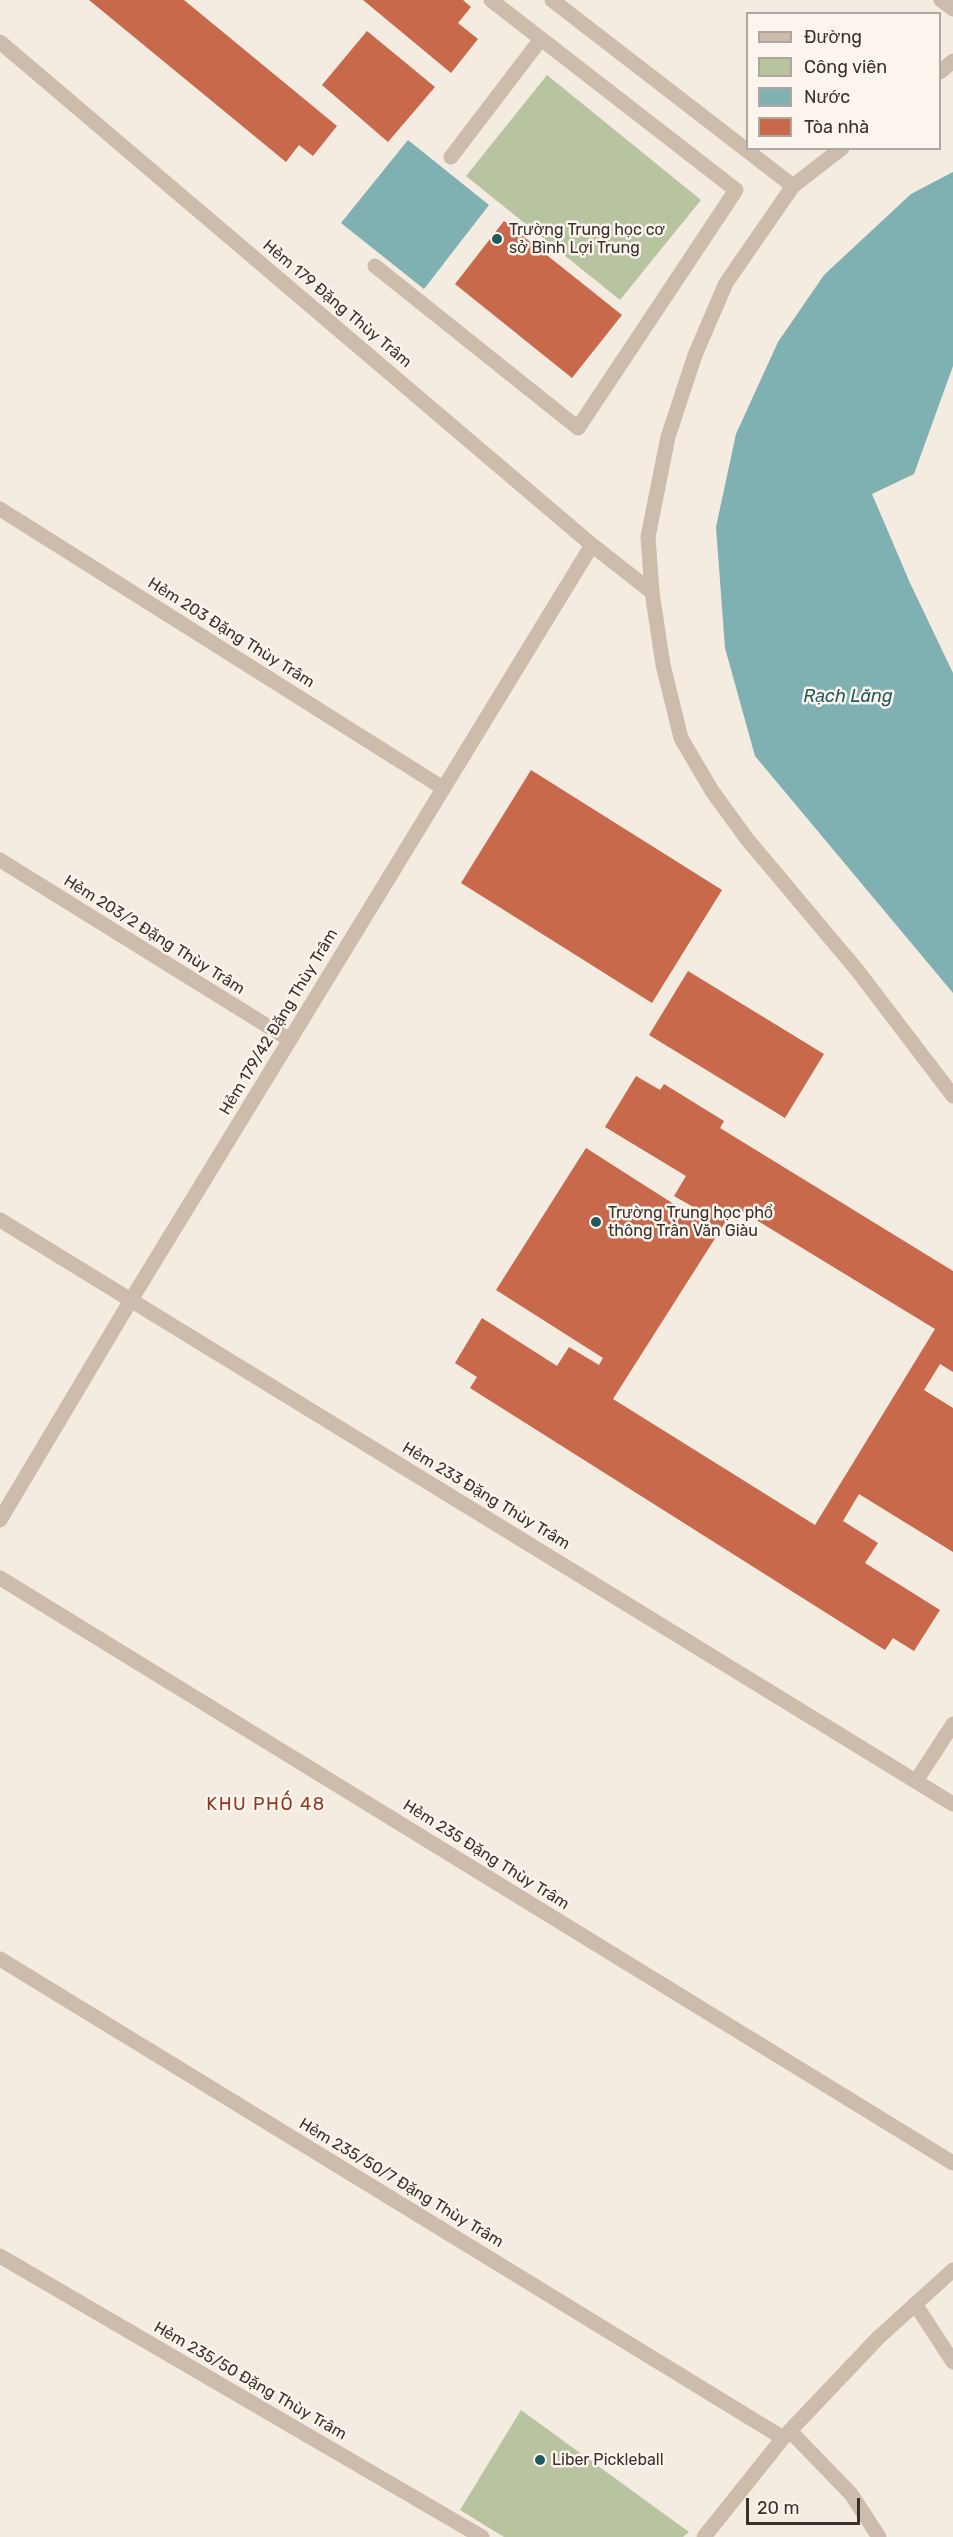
<!DOCTYPE html>
<html>
<head>
<meta charset="utf-8">
<style>
  body { margin:0 }
  #map { position:relative; width:953px; height:2537px; overflow:hidden; background:#f4ebe1; font-family:Rubik,sans-serif }
  canvas { display:block }
  .legend { position:absolute; left:746px; top:12px; width:195px; height:138px; box-sizing:border-box; background:#fbf5ee; border:2px solid #aea6a0; margin:0; padding:8px 10px; list-style:none; font-size:18px; color:#3b302b }
  .legend li { display:flex; align-items:center; gap:12px; height:30px }
  .legend b { width:30px; border:2px solid #aea6a0 }
  .scale { position:absolute; left:746px; top:2498px; width:114px; height:27px; box-sizing:border-box; border:3px solid #3b302b; border-top:0; padding-left:8px; font-size:18px; line-height:21px; white-space:nowrap; color:#3b302b; -webkit-text-stroke:4px #fbf5ee; paint-order:stroke }
</style>
</head>
<body>
<div id="map">
<canvas width="953" height="2537"></canvas>
<ul class="legend">
<li><b style="height:8px;background:#cdbbac"></b>Đường</li>
<li><b style="height:16px;background:#b8c4a0"></b>Công viên</li>
<li><b style="height:16px;background:#7fb0b2"></b>Nước</li>
<li><b style="height:16px;background:#c8694b"></b>Tòa nhà</li>
</ul>
<div class="scale">20 m</div>
</div>
<script>
const g = document.querySelector('canvas').getContext('2d');
g.lineJoin = 'round';
function fillPath(path, color) { g.fillStyle = color; g.fill(path, 'evenodd'); }
function stroke(path, color, width, dash) { g.strokeStyle = color; g.lineWidth = width; g.lineCap = dash ? 'butt' : 'round'; g.setLineDash(dash || []); g.stroke(path); }
function write(font, color, halo, rows, align = 'center') {
  g.font = font + ' Rubik,sans-serif'; g.lineWidth = 5; g.setLineDash([]); g.textBaseline = 'middle'; g.strokeStyle = halo; g.fillStyle = color; for (const [text, x, y, turn = 0] of rows) {
    g.save(); g.translate(x, y); g.rotate((+turn || 0) * Math.PI / 180); g.textAlign = isNaN(turn) ? turn : align; if (halo) g.strokeText(text, 0, 0); g.fillText(text, 0, 0); g.restore();
  }
}
fillPath(new Path2D(`
  M547 75 701 200 620 300 466 176Z
  M521 2410 689 2532 683 2537H504L460 2510Z`), '#b8c4a0');
fillPath(new Path2D(`
  M408 140 489 205 424 289 341 223Z
  M953 172V366L914 474 872 494 910 583 953 673V993L755 756 725 648 716 527 736 434 778 342 824 275 911 194Z`), '#7fb0b2');
fillPath(new Path2D(`
  M89 0H184L337 126 313 156 299 145 286 162Z
  M363 0H463L471 7 458 23 478 39 451 73Z
  M367 31 435 87 388 142 322 85Z
  M504 221 622 315 572 378 455 284Z
  M531 770 722 890 652 1003 461 883Z
  M688 971 824 1054 785 1118 649 1035Z
  M636 1076 660 1090 664 1084 724 1121 720 1128 953 1271V1372L940 1364 924 1390 953 1408V1552L859 1494 843 1521 878 1543 865 1563 940 1610 914 1651 893 1638 885 1650 470 1388 477 1377 455 1363 482 1318 557 1366 569 1347 599 1365 603 1358 496 1290 586 1148 691 1215 695 1208 674 1196 686 1176 605 1127ZM735 1207 935 1329 815 1525 613 1399Z`), '#c8694b');
stroke(new Path2D(`
  M451 157 541 39
  M375 266 578 428 736 190 491 0
  M915 2304 953 2362
  M790 2431 851 2494 879 2537`), '#cdbbac', 15);
stroke(new Path2D(`
  M552 0 793 186
  M941 0 953 9
  M0 42 592 545 652 592
  M940 72 953 61
  M842 148 793 186 726 283 695 355 668 437 648 537 652 592 663 665 681 738 712 791 747 839 857 970 953 1096
  M0 509 443 788
  M0 860 290 1040
  M0 1220 953 1804
  M0 1520 131 1300 592 545
  M0 1578 953 2163
  M916 1781 953 1724
  M0 1959 783 2438
  M0 2256 482 2537
  M704 2537 783 2438 878 2338 953 2270`), '#cdbbac', 15);
for (const [x, y, r, color] of [
  [497,239,6,"#1f5a5e"],
  [596,1222,6,"#1f5a5e"],
  [540,2460,6,"#1f5a5e"]
]) { const dot = new Path2D(); dot.arc(x, y, r, 0, 2 * Math.PI); g.fillStyle = color; g.fill(dot); stroke(dot, '#fbf5ee', 2); }
write('16px', '#3b302b', '#fbf5ee', [
  ["Trường Trung học cơ",509,230],
  ["sở Bình Lợi Trung",509,248],
  ["Trường Trung học phổ",608,1213],
  ["thông Trần Văn Giàu",608,1231],
  ["Liber Pickleball",552,2460]
], 'left');
write('16px', '#3b302b', '#fbf5ee', [
  ["Hẻm 179 Đặng Thùy Trâm",337,304,40],
  ["Hẻm 203 Đặng Thùy Trâm",231,633,32],
  ["Hẻm 203/2 Đặng Thùy Trâm",154,935,32],
  ["Hẻm 179/42 Đặng Thùy Trâm",279,1022,-59],
  ["Hẻm 233 Đặng Thùy Trâm",486,1496,31],
  ["Hẻm 235 Đặng Thùy Trâm",486,1855,32],
  ["Hẻm 235/50/7 Đặng Thùy Trâm",401,2183,31],
  ["Hẻm 235/50 Đặng Thùy Trâm",250,2381,30]
]);
write('italic 18px', '#1f5a5e', '#fbf5ee', [
  ["Rạch Lăng",848,697]
]);
g.letterSpacing = '1.5px';
write('18px', '#8c3b22', '#fbf5ee', [
  ["KHU PHỐ 48",266,1805]
]);
g.letterSpacing = '0px';
</script>
</body>
</html>
